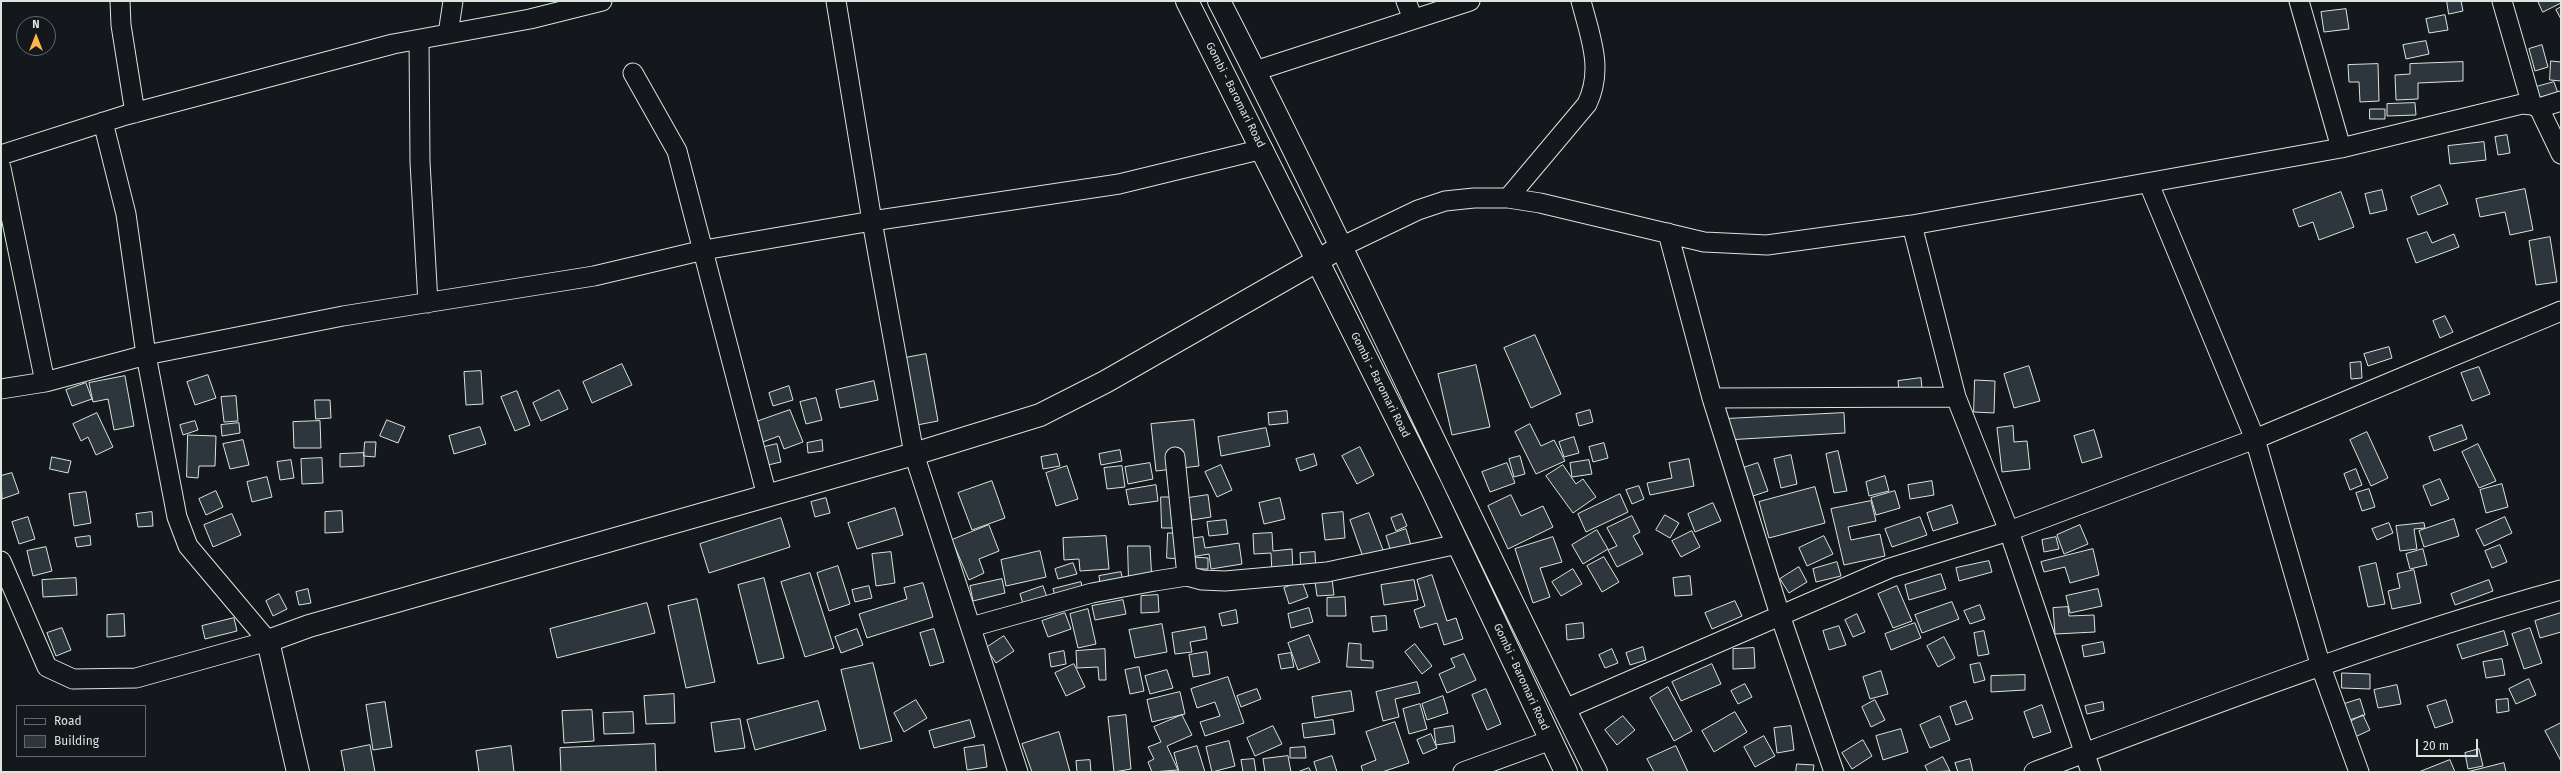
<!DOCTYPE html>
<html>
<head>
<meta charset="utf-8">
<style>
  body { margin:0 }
  #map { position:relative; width:2562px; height:773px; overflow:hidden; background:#14181c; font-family:"Fira Sans",sans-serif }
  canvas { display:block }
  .frame { position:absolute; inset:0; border:2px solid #d8e6dc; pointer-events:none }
  .legend { position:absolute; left:16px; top:705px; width:130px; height:52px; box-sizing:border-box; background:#14181c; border:1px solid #626a69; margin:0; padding:5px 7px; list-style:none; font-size:12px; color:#d8e6dc }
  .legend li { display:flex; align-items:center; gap:8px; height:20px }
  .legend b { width:20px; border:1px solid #626a69 }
  .north { position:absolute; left:16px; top:16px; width:40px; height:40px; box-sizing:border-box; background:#14181c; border:1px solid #626a69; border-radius:50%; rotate:0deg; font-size:11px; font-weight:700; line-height:16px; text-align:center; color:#d8e6dc }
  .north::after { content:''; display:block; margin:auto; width:14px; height:18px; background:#ffb74d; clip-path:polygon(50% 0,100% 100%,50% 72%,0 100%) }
  .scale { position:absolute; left:2416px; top:739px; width:62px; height:18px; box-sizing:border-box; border:2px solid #d8e6dc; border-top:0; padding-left:5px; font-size:12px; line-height:14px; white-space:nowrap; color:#d8e6dc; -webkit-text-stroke:3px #14181c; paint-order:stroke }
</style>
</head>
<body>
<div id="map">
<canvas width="2562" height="773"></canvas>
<div class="frame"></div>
<ul class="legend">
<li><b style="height:5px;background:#14181c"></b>Road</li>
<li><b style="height:11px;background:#2c363c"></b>Building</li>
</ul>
<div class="north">N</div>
<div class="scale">20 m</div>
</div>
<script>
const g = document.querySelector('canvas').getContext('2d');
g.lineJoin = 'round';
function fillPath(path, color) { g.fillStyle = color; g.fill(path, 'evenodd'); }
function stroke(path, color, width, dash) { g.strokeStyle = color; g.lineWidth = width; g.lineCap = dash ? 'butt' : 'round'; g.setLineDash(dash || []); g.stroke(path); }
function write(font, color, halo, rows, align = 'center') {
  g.font = font + ' "Fira Sans",sans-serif'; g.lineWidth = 3; g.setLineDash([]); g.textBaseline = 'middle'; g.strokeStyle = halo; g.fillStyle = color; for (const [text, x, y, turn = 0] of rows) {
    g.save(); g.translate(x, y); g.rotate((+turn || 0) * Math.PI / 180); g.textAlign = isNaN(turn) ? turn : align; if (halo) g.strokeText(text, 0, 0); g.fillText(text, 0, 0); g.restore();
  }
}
const building = new Path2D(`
  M2447 1H2461L2463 11 2449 14Z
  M2538 1H2561V3L2543 12Z
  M2561 7V19L2556 10Z
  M2346 9 2349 29 2324 32 2321 12Z
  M2445 15 2448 30 2429 33 2426 19Z
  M2426 41 2429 54 2406 59 2403 45Z
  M2542 45 2548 67 2535 71 2529 49Z
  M2551 61 2561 62V81L2550 80Z
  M2463 62V81L2418 83V99L2396 100 2395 75 2410 74V64Z
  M2378 64 2379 101 2360 102 2359 82H2349L2348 65Z
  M2554 82 2559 96 2541 102 2536 87Z
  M2415 103 2416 115 2387 116V104Z
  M2370 109H2385V119H2370Z
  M2507 135 2510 153 2498 155 2495 137Z
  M2484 142 2486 160 2450 164 2448 146Z
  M2440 185 2448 204 2418 215 2411 197Z
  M2525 189 2533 230 2510 235 2505 212 2480 217 2476 199Z
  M2382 190 2387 210 2370 214 2365 194Z
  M2341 192 2354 227 2319 240 2313 222 2299 227 2293 210Z
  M2427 232 2432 243 2454 234 2459 247 2416 263 2407 239Z
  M2550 237 2557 282 2536 285 2529 241Z
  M2445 316 2453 332 2440 338 2433 321Z
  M1535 335 1561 394 1531 408 1504 348Z
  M2389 347 2392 358 2368 366 2364 354Z
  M926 354 938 421 917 425 905 358Z
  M2361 362 2362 378 2351 379 2350 363Z
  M622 364 632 385 592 403 583 382Z
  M1476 365 1490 427 1452 435 1438 374Z
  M2029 366 2040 401 2014 408 2004 374Z
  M2479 367 2490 394 2472 401 2461 373Z
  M481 371 483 404 466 405 464 372Z
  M208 375 216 398 195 405 187 382Z
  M125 376 134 426 114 430 108 399 93 402 89 383Z
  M1921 378 1923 399 1900 402 1898 381Z
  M1975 380 1995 381 1994 413 1974 412Z
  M874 381 878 400 840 408 836 390Z
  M86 383 92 399 72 406 66 390Z
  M789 386 793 400 773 406 769 393Z
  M559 390 568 409 541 421 533 403Z
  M517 391 530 425 515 431 501 397Z
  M236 396 238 421 224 422 221 397Z
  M816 398 822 420 806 424 800 402Z
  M315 400H330L331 418 316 419Z
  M790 410 803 442 784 449 779 436 760 443 753 423Z
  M1590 410 1593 422 1579 426 1576 414Z
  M1287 411 1288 423 1269 425 1268 413Z
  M97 413 113 447 96 455 88 437 81 441 73 424Z
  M1844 413 1845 433 1726 440 1725 419Z
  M387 420 405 427 398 443 380 436Z
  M1194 420 1199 466 1156 471 1151 424Z
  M195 421 198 430 183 435 180 425Z
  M320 421 321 448H294L293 422Z
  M239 423 240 433 222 436 221 425Z
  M1530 424 1541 446 1554 440 1565 461 1536 474 1515 432Z
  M2462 425 2467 439 2434 451 2429 437Z
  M2013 426 2014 442 2027 441 2030 469 2002 472 1997 428Z
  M480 427 486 444 454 454 449 436Z
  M1266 428 1270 446 1221 456 1218 437Z
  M2094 430 2102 457 2082 463 2074 436Z
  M2367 432 2388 478 2371 486 2350 440Z
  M188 435 216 436 215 466H199L198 478 187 477Z
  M1574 437 1579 453 1564 457 1559 442Z
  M243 440 249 465 230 469 223 444Z
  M822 440 823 451 808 453 807 443Z
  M365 442H376L375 457 364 456Z
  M1604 443 1608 458 1593 462 1589 447Z
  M777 444 781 462 768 465 764 447Z
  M2478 444 2496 481 2479 488 2462 452Z
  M1360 447 1374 475 1357 484 1342 456Z
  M1120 450 1122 461 1101 465 1099 454Z
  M1838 451 1847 491 1834 493 1826 454Z
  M364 453V466L340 467V454Z
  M1057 454 1060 466 1043 469 1041 457Z
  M1314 454 1317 465 1300 471 1296 459Z
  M1791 455 1797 484 1781 488 1774 459Z
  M1520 456 1525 474 1514 477 1509 459Z
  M52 457 71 461 68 473 50 469Z
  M322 458 323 483 302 484 301 459Z
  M1689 459 1694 486 1650 495 1647 483 1672 478 1669 463Z
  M291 460 294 478 280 480 277 462Z
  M1589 460 1592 474 1572 477 1570 463Z
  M1150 463 1153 479 1128 484 1125 467Z
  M1507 463 1515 483 1490 492 1482 472Z
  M1758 463 1768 491 1750 497 1740 469Z
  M1221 465 1232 490 1217 497 1205 472Z
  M1563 465 1576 484 1583 479 1596 497 1573 513 1546 476Z
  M1067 466 1078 499 1056 506 1046 473Z
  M1122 466 1125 487 1107 489 1104 468Z
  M2356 469 2362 485 2350 490 2344 474Z
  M12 473 19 493 2 499 1 476Z
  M1885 476 1889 491 1869 496 1866 482Z
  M267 477 272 497 252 502 247 482Z
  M2440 479 2449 499 2431 506 2423 486Z
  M992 481 1005 518 972 530 958 493Z
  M1932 481 1934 495 1910 499 1908 485Z
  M2502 484 2508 507 2486 513 2480 490Z
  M1156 485 1158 501 1129 505 1126 490Z
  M1639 486 1644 499 1632 504 1626 490Z
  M1815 487 1825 523 1769 538 1759 502Z
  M2369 489 2375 507 2362 511 2356 493Z
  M216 491 223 507 206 515 199 499Z
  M1895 491 1900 508 1876 515 1871 498Z
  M86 492 91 523 74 526 69 494Z
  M1620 494 1628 512 1586 532 1578 514Z
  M1208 495 1211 517 1192 520 1188 498Z
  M1511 495 1521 516 1543 506 1553 527 1508 549 1488 506Z
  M1161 497H1176L1177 528H1162Z
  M826 498 830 513 815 517 811 502Z
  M1280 498 1285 519 1264 524 1259 503Z
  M1871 501 1876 521 1848 527 1851 540 1880 534 1885 556 1844 565 1831 509Z
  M1713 503 1721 521 1695 532 1688 514Z
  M1952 505 1958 523 1933 531 1927 513Z
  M895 508 903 535 857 549 848 523Z
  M342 511 343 532 325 533V512Z
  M152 512 153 526 138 527 136 514Z
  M1343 512 1345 538 1325 540 1322 514Z
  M1369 513 1383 550 1363 557 1350 520Z
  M232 514 241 535 213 547 204 525Z
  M1402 514 1407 526 1396 531 1391 518Z
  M1665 515 1679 523 1670 538 1656 530Z
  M1632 516 1640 532 1633 536 1643 554 1617 567 1608 550 1617 546 1607 528Z
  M28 517 35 539 19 544 12 522Z
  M1920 517 1927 535 1892 547 1885 529Z
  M2505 517 2512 533 2484 546 2476 530Z
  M781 518 790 547 709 573 700 544Z
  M2454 519 2459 536 2424 547 2419 531Z
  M1226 520 1228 534 1209 536 1207 522Z
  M2389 523 2393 533 2377 540 2372 529Z
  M2424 523 2425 528 2414 529 2417 549 2400 551 2396 526Z
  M989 525 999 551 979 559 984 573 969 580 952 540Z
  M2080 525 2088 544 2064 554 2057 535Z
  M1406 529 1413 552 1393 558 1386 536Z
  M1597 530 1608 549 1583 564 1572 545Z
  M1692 531 1700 547 1681 557 1672 541Z
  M1168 533H1180L1179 559 1167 558Z
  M1272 533 1273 551 1292 549 1293 573 1272 574 1271 553 1254 554 1253 534Z
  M90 536 91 545 77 547 75 538Z
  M1106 536 1109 569 1080 571 1079 559 1064 560 1063 538Z
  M1824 536 1833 554 1807 566 1799 548Z
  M1203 537 1205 548 1239 543 1242 564 1211 569 1209 554 1191 557 1189 539Z
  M1553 537 1562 562 1540 568 1550 597 1533 603 1515 549Z
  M2056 537 2059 549 2044 552 2042 540Z
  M2500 545 2507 562 2492 568 2485 551Z
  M1128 546H1150L1152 582 1129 583Z
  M46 547 52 571 33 576 27 551Z
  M2093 549 2099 575 2070 583 2065 567 2044 572 2041 562Z
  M2423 549 2427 565 2410 569 2406 554Z
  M1040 551 1046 577 1006 586 1001 560Z
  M891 552 895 583 876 586 872 554Z
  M1315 552 1316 571 1301 572 1300 553Z
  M1193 557 1208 558V569H1192Z
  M1604 557 1619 582 1602 592 1587 566Z
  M1989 561 1992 572 1959 581 1956 568Z
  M1837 562 1841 576 1816 582 1813 569Z
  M1073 563 1077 574 1058 579 1055 569Z
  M2376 563 2385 604 2368 607 2359 567Z
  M838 566 850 604 829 611 817 573Z
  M1799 567 1807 582 1789 593 1780 579Z
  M1573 569 1582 584 1561 596 1552 582Z
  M2414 570 2421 603 2392 609 2388 591 2400 588 2397 574Z
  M1121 572 1124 586 1101 590 1099 576Z
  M810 573 834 648 805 657 781 582Z
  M1941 574 1946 589 1909 600 1905 585Z
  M1432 575 1447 621 1456 618 1463 639 1444 645 1437 623 1420 628 1414 610 1425 606 1417 580Z
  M1690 576 1692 595 1675 596 1673 578Z
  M76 578 77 595 43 597 42 580Z
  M764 578 784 658 758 664 738 585Z
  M1002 579 1005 593 973 601 970 586Z
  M1332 579 1334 595 1317 596 1315 581Z
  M1414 580 1418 600 1384 605 1381 585Z
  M2489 580 2493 591 2455 605 2451 594Z
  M1302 581 1308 597 1289 604 1284 588Z
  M1081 582 1084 595 1057 602 1053 589Z
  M923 583 933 617 867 638 859 614 907 599 904 588Z
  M869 586 872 598 855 602 852 590Z
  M1043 586 1049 603 1025 610 1020 594Z
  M1897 586 1912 621 1893 628 1878 594Z
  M308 589 311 603 299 605 296 592Z
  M2098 589 2102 606 2070 613 2066 596Z
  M279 594 287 609 273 616 266 601Z
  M1158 595 1159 612 1141 613V596Z
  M1345 597 1346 616H1327V598Z
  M697 599 715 682 686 688 668 606Z
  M1123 600 1126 614 1095 620 1092 606Z
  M1735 601 1742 616 1712 629 1705 613Z
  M1952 602 1959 619 1922 633 1915 615Z
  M647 603 655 633 557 658 550 629Z
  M1980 605 1985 619 1970 624 1964 611Z
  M2068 607 2069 616 2094 615 2095 632 2055 634 2053 608Z
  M1309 608 1313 622 1291 628 1288 614Z
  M1088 609 1096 644 1078 648 1070 614Z
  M1236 610 1238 623 1222 626 1219 614Z
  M1065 613 1071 629 1048 637 1042 621Z
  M2561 613V632L2540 638 2535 621Z
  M124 614 125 636 107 637V615Z
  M1857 614 1865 632 1853 637 1845 620Z
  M1386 616 1387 630 1373 632 1371 617Z
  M234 618 237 631 205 639 202 626Z
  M1583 623 1584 638 1567 640 1566 625Z
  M1915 623 1921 638 1891 650 1885 634Z
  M1162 624 1167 652 1135 658 1129 630Z
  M1839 626 1846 645 1829 650 1823 631Z
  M1205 627 1207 639 1190 642 1192 652 1175 654 1172 633Z
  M62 628 71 650 56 656 47 633Z
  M2530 628 2542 663 2524 669 2512 634Z
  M857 629 863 645 841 653 835 637Z
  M934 629 944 662 930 666 920 633Z
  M1984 631 1989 654 1978 656 1974 633Z
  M2504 631 2508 645 2462 659 2457 645Z
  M1309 635 1320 662 1298 670 1288 643Z
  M1004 636 1014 651 996 663 986 648Z
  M1944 637 1955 658 1938 667 1927 646Z
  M2103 642 2105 653 2084 657 2082 646Z
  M1349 643 1361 644V660L1373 661V668L1347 667Z
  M1415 644 1432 666 1422 674 1405 652Z
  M1643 647 1646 660 1630 665 1626 653Z
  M1754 648 1755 668 1733 669V649Z
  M1105 649 1106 680H1099L1098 667 1077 668 1076 651Z
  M1612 649 1618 663 1605 668 1599 655Z
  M1064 651 1066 664 1051 667 1049 654Z
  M1207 652 1210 674 1193 677 1189 655Z
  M1291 653 1294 667 1281 669 1278 655Z
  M1464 654 1476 680 1447 693 1439 674 1455 667 1451 659Z
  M2502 659 2505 675 2486 678 2483 662Z
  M873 663 892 741 860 749 841 670Z
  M1980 663 1985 680 1974 683 1970 665Z
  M1074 664 1085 687 1066 696 1055 673Z
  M1712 664 1721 684 1681 701 1672 682Z
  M1139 667 1144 691 1130 694 1125 670Z
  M1167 670 1173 688 1150 694 1145 676Z
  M1881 671 1888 694 1870 699 1863 677Z
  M2342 673 2370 674V689L2342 688Z
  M2025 675V690L1991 692V676Z
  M1228 677 1244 723 1205 736 1200 722 1220 716 1215 702 1197 708 1191 689Z
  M2529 679 2536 695 2516 704 2509 689Z
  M1417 682 1420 693 1395 699 1399 717 1383 721 1376 692Z
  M1745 684 1752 697 1738 704 1731 691Z
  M2397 685 2401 704 2378 708 2374 690Z
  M1668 687 1692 731 1674 741 1650 698Z
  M1257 689 1261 699 1241 707 1237 696Z
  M1486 689 1501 724 1487 730 1472 695Z
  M1351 691 1354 711 1315 718 1312 697Z
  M1180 692 1185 714 1152 722 1147 700Z
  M674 694 675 723 646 724 644 696Z
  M1443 696 1448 713 1427 720 1422 704Z
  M2360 699 2365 715 2346 721 2341 705Z
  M2508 699 2509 711 2497 713 2496 700Z
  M916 700 927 718 904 732 894 713Z
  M1875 700 1885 720 1871 727 1862 707Z
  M2446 700 2453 722 2435 728 2427 706Z
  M818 701 826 730 755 750 747 720Z
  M1966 701 1973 719 1956 725 1950 707Z
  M385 702 392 747 373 750 366 705Z
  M2103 702 2104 710 2087 714 2085 706Z
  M1420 704 1427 729 1409 734 1403 709Z
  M2042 705 2051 732 2033 738 2024 712Z
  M592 710 594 741 564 743 562 711Z
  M633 712 634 733 604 734 603 713Z
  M1735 712 1747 732 1714 752 1702 731Z
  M1126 715 1131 769 1114 772 1108 717Z
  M1182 715 1192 735 1167 746 1178 770 1152 772 1148 762 1154 759 1148 747 1161 742 1154 727Z
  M2363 715 2370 730 2355 737 2348 723Z
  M1623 716 1635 730 1617 745 1605 730Z
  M1940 716 1950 740 1930 748 1920 725Z
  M740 719 745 748 715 752 711 723Z
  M970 720 975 737 934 748 929 731Z
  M1333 720 1335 734 1304 738 1302 724Z
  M1395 722 1409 763 1382 772H1363L1361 766 1376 760 1366 732Z
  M2561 723V761L2545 731Z
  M1273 726 1282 744 1255 756 1247 738Z
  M1453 726 1455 742 1436 745 1434 729Z
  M1791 726 1794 750 1777 753 1774 728Z
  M1901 729 1908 752 1883 760 1876 736Z
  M1059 732 1070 772H1032L1022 744Z
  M1431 734 1437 748 1423 754 1417 740Z
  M1764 736 1775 756 1755 767 1744 747Z
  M1863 740 1872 756 1852 769 1842 753Z
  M1229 741 1235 766 1212 772 1206 747Z
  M655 744 656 772H561L560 748Z
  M370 745 375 772H345L341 751Z
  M984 745 987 767 967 770 964 748Z
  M511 746 514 772H479L476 751Z
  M1197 746 1205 772H1179L1174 753Z
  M1676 746 1688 772H1654L1647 759Z
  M1305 747 1306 758H1290V748Z
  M2479 749 2483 766 2468 769 2465 753Z
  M1288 756 1291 772H1265L1263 759Z
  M1332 756 1337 772H1317L1314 762Z
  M1943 757 1950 771 1928 772 1925 766Z
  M1254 759 1256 772H1243L1241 760Z
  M1970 759 1973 772H1958L1955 763Z
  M1090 760 1091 772H1077L1076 761Z
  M2450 760 2455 772H2419Z
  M2504 763 2506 772H2467Z
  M1797 764 1814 765 1813 772H1796Z
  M1309 768 1311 772H1298Z`);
fillPath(building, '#2c363c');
stroke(building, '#d8e6dc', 1);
const street = new Path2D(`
  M120 1 121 25 135 113
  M836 1 872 221 914 454 1018 772
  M1406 1 1413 19
  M2299 1 2341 148
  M2502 1 2532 105
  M448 34 453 1
  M419 40 420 162 428 303
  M1255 71 1470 1
  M633 73 677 151 767 496
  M2539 108 2561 101
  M1 155 126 115 393 44 530 19 602 1
  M1 168 45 382
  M2149 184 2255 439 2321 667 2359 772
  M1508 198 1587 104C1604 69 1590 36 1581 1
  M1912 225 1956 397 2009 531 2091 772
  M1668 233 1712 398 1780 615 1834 772
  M1343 246 1418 210 1445 201 1474 198H1508L1540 203 1704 242 1767 245 1912 225 2341 148 2522 104 2532 105 2539 108 2561 154
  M1 389 45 382 146 355 343 316 594 276 704 250 872 221 1119 184 1263 149
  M1712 398 1956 397
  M1175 457 1187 576
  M1 561 47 667 73 679 136 678 268 641 188 546 177 517 146 355 126 214 103 122
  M971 627 1092 593 1155 581 1187 576 1202 580 1225 581 1327 572 1458 544
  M1565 709 1890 568 2009 531 2255 439 2561 311
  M1463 772 1551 740
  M2034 772C2207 707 2382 639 2561 590`);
const secondary = new Path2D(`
  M298 772 268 641 309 626 914 454 1040 415 1105 382 1343 246`);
const primary = new Path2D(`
  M1187 1 1431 487 1566 772
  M1219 1C1350 256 1467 517 1596 772`);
stroke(street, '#d8e6dc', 21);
stroke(secondary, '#d8e6dc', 24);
stroke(primary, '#d8e6dc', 24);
stroke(street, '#14181c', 19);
stroke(secondary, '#14181c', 22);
stroke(primary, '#14181c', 22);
write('11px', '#d8e6dc', '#14181c', [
  ["Gombi - Baromari Road",1235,95,63],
  ["Gombi - Baromari Road",1380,385,63],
  ["Gombi - Baromari Road",1521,677,65]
]);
</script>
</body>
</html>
